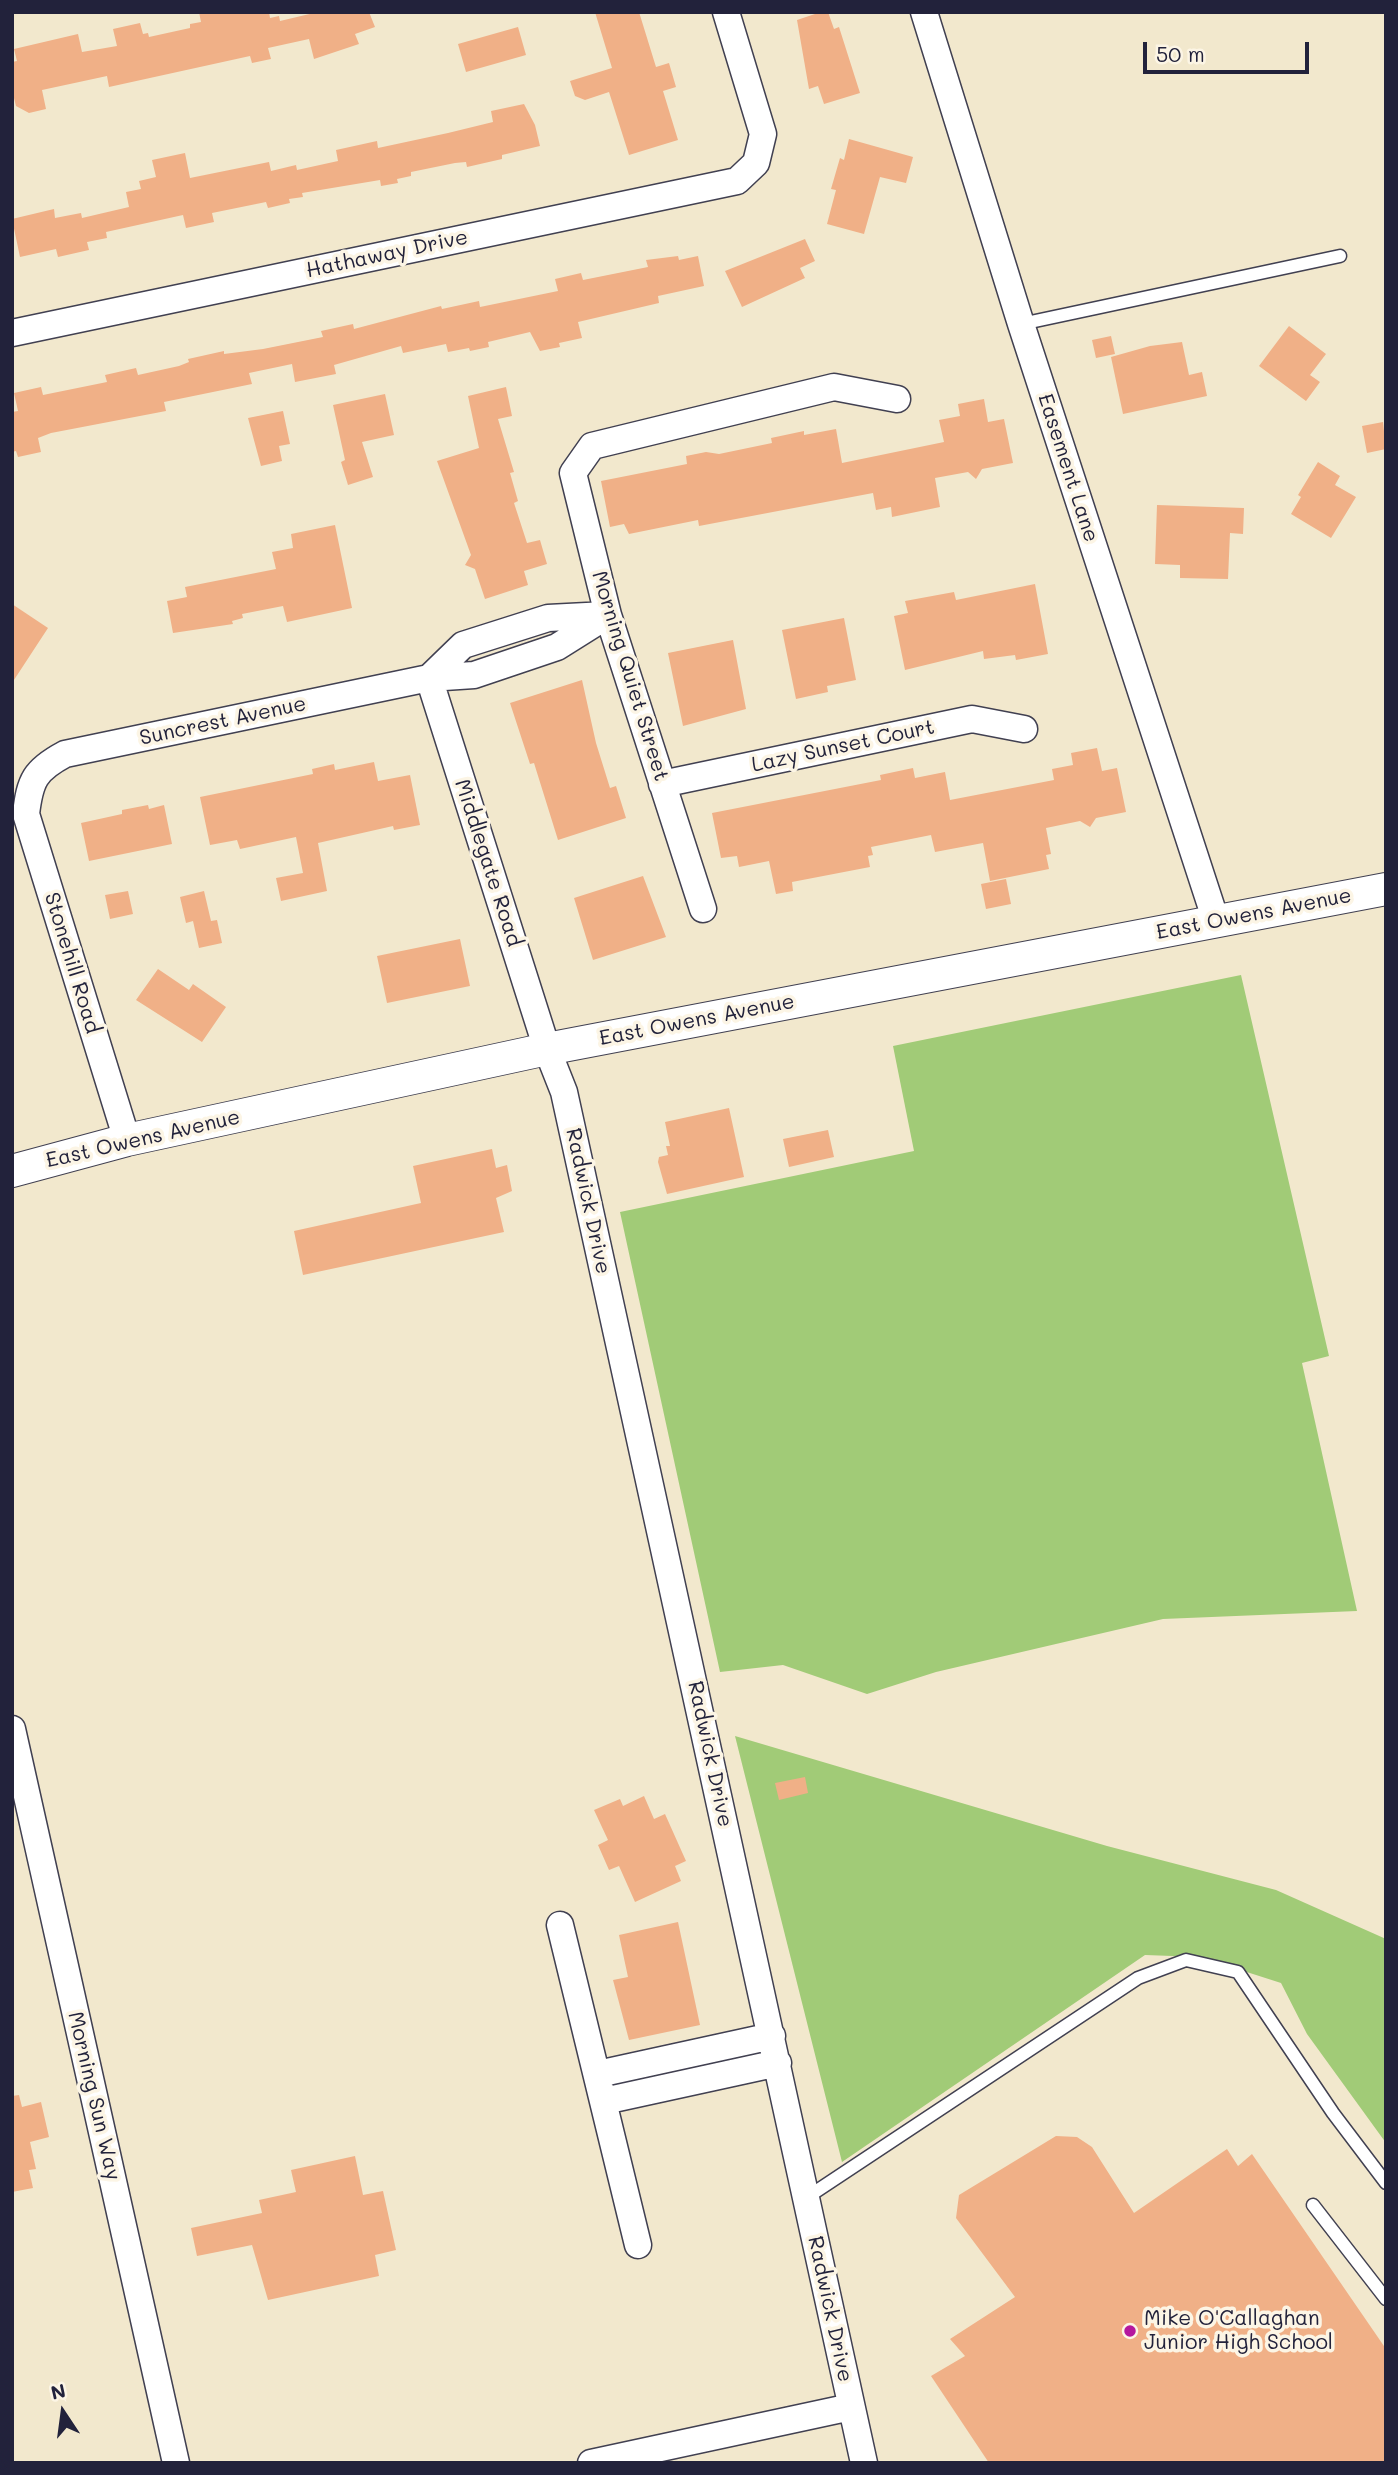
<!DOCTYPE html>
<html>
<head>
<meta charset="utf-8">
<style>
  body { margin:0 }
  #map { position:relative; width:1398px; height:2475px; overflow:hidden; background:#f2e8cd; font-family:Mali,sans-serif }
  canvas { display:block }
  .frame { position:absolute; inset:0; border:14px solid #22223b; pointer-events:none }
  .north { position:absolute; left:28px; top:2377px; width:70px; height:70px; -webkit-text-stroke:5px #fcf5e5; paint-order:stroke; rotate:347deg; font-size:19px; font-weight:700; line-height:28px; text-align:center; color:#22223b }
  .north::after { content:''; display:block; margin:auto; width:24px; height:32px; background:#22223b; clip-path:polygon(50% 0,100% 100%,50% 72%,0 100%) }
  .scale { position:absolute; left:1143px; top:42px; width:166px; height:32px; box-sizing:border-box; border:4px solid #22223b; border-top:0; padding-left:9px; font-size:21px; line-height:24px; white-space:nowrap; color:#22223b; -webkit-text-stroke:5px #fcf5e5; paint-order:stroke }
</style>
</head>
<body>
<div id="map">
<canvas width="1398" height="2475"></canvas>
<div class="frame"></div>
<div class="north">N</div>
<div class="scale">50 m</div>
</div>
<script>
const g = document.querySelector('canvas').getContext('2d');
g.lineJoin = 'round';
function fillPath(path, color) { g.fillStyle = color; g.fill(path, 'evenodd'); }
function stroke(path, color, width, dash) { g.strokeStyle = color; g.lineWidth = width; g.lineCap = dash ? 'butt' : 'round'; g.setLineDash(dash || []); g.stroke(path); }
function write(font, color, halo, rows, align = 'center') {
  g.font = font + ' Mali,sans-serif'; g.lineWidth = 7; g.setLineDash([]); g.textBaseline = 'middle'; g.strokeStyle = halo; g.fillStyle = color; for (const [text, x, y, turn = 0] of rows) {
    g.save(); g.translate(x, y); g.rotate((+turn || 0) * Math.PI / 180); g.textAlign = isNaN(turn) ? turn : align; if (halo) g.strokeText(text, 0, 0); g.fillText(text, 0, 0); g.restore();
  }
}
fillPath(new Path2D(`
  M1241 975 1329 1356 1302 1363 1357 1611 1163 1619 936 1672 867 1694 783 1665 720 1672 620 1212 914 1151 893 1046Z
  M735 1736 1107 1846 1276 1890 1386 1939V2143L1307 2034 1281 1983 1200 1957 1145 1955 842 2162Z`), '#a1cb77');
fillPath(new Path2D(`
  M199 12H269L270 18 279 16 280 21 318 12H369L375 27 355 34 359 44 314 59 309 39 268 48 271 59 252 63 250 56 109 87 107 76 42 90 46 109 29 113 16 106 12 90V62L17 61 14 49 78 34 82 52 117 46 113 29 140 23 143 34 148 33 149 37 190 28V24L201 22Z
  M595 12H639L656 67 669 63 676 87 663 91 678 140 629 155 609 92 585 100 575 96 570 81 612 68Z
  M821 12H828L834 29 839 27 860 93 824 104 818 86 809 89 797 20Z
  M518 27 526 55 466 72 458 44Z
  M524 104 535 125 540 146 502 155V159L467 167 466 162 455 163 411 172V176L397 179 398 183 381 186 380 180 302 193 303 197 289 199 290 203 268 208 266 202 212 213 214 222 186 228 183 215 106 232 107 238 87 242 89 250 58 257 56 249 20 257 12 219 54 209 55 218 81 213 82 218 129 207 126 192 141 189 139 181 156 177 152 160 185 153 190 178 269 162 271 171 296 165 297 170 338 161 336 150 377 141 378 148 448 133 493 122 491 111Z
  M849 139 913 157 906 183 880 177 864 234 827 224 836 190 831 189 840 158 844 160Z
  M805 239 815 261 800 268 805 278 742 307 725 271Z
  M678 256 679 260 698 256 704 286 658 296 659 303 578 322 582 338 559 343 560 347 540 351 530 332 488 342 489 347 470 351 469 348 448 352 446 344 403 353 401 346 334 365 336 374 295 382 292 364 249 373 252 384 164 402 166 411 51 433 38 438 41 452 18 457 16 451 12 452V412L18 411 14 393 41 387 43 395 107 382 105 375 136 368 138 375 179 366 189 362 188 359 224 351V354L263 349 323 337 321 331 353 324 354 329 441 306 442 309 479 301 480 307 558 291 555 279 581 273 583 280 648 267 646 260Z
  M1289 326 1326 354 1310 375 1320 382 1306 401 1259 366Z
  M1111 336 1115 354 1096 358 1092 340Z
  M1182 342 1189 375 1202 372 1207 396 1123 414 1111 357 1150 346Z
  M506 387 512 416 498 419 514 472 510 473 518 501 514 503 527 543 540 540 547 564 524 571 528 585 485 599 475 569 465 565 471 555 437 461 479 448 468 396Z
  M385 394 394 435 362 442 373 477 348 485 341 462 345 460 333 405Z
  M984 399 988 422 1004 419 1013 463 982 469 976 479 968 472 935 478 940 507 892 517 891 507 876 510 873 493 699 526 698 520 629 534 624 524 610 527 601 481 687 464 686 456 706 452 719 454 772 443 771 438 804 431V435L836 429 842 463 944 442 939 420 960 416 958 404Z
  M283 411 290 444 279 446 282 461 261 466 248 418Z
  M1383 422 1386 449 1367 453 1362 426Z
  M1318 462 1340 476 1335 485 1356 497 1331 538 1291 514 1301 497 1298 495Z
  M1157 505 1244 508 1243 534 1230 533 1228 579 1180 578V565L1155 564Z
  M335 525 352 608 287 622 283 606 242 614 243 618 232 621 233 624 173 633 167 601 187 597 185 587 276 569 272 552 293 548 291 534Z
  M1035 584 1048 654 1016 660 1015 655 984 659 983 651 905 670 894 616 908 613 905 601 954 592 956 600Z
  M12 604 48 628 12 683Z
  M844 618 856 680 827 686 828 692 796 699 782 630Z
  M733 640 746 709 683 726 668 653Z
  M582 680 596 743 610 788 616 786 626 818 558 840 534 763 530 764 510 703Z
  M1097 748 1102 771 1117 768 1126 812 1096 818 1090 827 1080 821 1046 828 1051 854 1046 855 1049 869 990 881 983 843 935 852 931 835 871 847 873 855 868 856 870 867 792 882 793 891 776 894 769 861 739 867 737 856 721 858 712 813 881 780 880 775 913 768 915 778 945 772 950 800 1054 780 1052 769 1073 765 1071 753Z
  M374 762 378 781 410 775 420 825 394 830 393 826 318 843 327 891 281 901 276 878 303 873 296 837 240 849 237 840 210 845 200 797 313 774 312 769 334 764 335 770Z
  M148 805 149 809 164 805 172 844 89 861 81 823 122 814V810Z
  M643 876 666 937 593 960 574 898Z
  M1006 879 1011 904 986 909 981 884Z
  M128 891 133 914 110 919 105 895Z
  M204 891 211 921 217 920 222 943 199 948 193 921 186 923 180 897Z
  M460 939 470 986 387 1003 377 956Z
  M158 969 189 990 193 984 226 1007 202 1042 136 1000Z
  M729 1108 744 1177 667 1194 658 1162 659 1157 668 1155 666 1146H670L665 1122Z
  M828 1130 834 1157 789 1167 783 1139Z
  M492 1149 496 1168 507 1165 512 1191 496 1198 504 1232 303 1275 294 1231 421 1203 413 1166Z
  M805 1777 808 1793 779 1800 775 1783Z
  M644 1796 654 1819 665 1814 686 1861 675 1866 681 1881 635 1902 619 1866 609 1870 598 1845 608 1840 594 1810 620 1799 623 1806Z
  M678 1922 700 2025 629 2040 613 1980 628 1977 619 1935Z
  M19 2095 22 2107 41 2102 49 2137 30 2142 36 2169 29 2170 33 2188 12 2192V2096Z
  M1056 2136 1077 2137 1092 2147 1134 2213 1227 2149 1238 2166 1252 2154 1386 2349V2463H989L931 2376 965 2356 950 2339 1015 2297 956 2218 959 2195Z
  M355 2156 363 2195 383 2191 396 2250 375 2255 379 2276 268 2300 252 2245 197 2256 191 2228 262 2213 259 2200 296 2192 291 2170Z`), '#f0b087');
const service = new Path2D(`
  M1021 324 1340 256
  M806 2198 1138 1978 1186 1960 1238 1972 1333 2113 1386 2183
  M1313 2205 1386 2299`);
const minor = new Path2D(`
  M924 12 1021 324 1216 921
  M12 333 737 181 756 163 763 134 726 12
  M429 678 547 1049 564 1092 864 2463
  M429 678 463 645 548 618 606 615
  M662 784 972 719 1024 729
  M703 909 608 615 573 473 592 446 834 387 897 399
  M127 1140 26 814C30 780 35 770 65 754L429 678 474 675 557 647 608 615
  M12 1729 176 2463
  M560 1925 638 2245
  M598 2074 772 2036
  M604 2101 778 2063
  M591 2463 851 2407`);
const tertiary = new Path2D(`
  M12 1171 127 1140 547 1049 1386 889`);
stroke(service, '#414051', 15);
stroke(minor, '#414051', 29);
stroke(tertiary, '#414051', 34);
stroke(service, '#fff', 12);
stroke(minor, '#fff', 26);
stroke(tertiary, '#fff', 32);
for (const [x, y, r, color] of [
  [1130,2331,7,"#b5179e"]
]) { const dot = new Path2D(); dot.arc(x, y, r, 0, 2 * Math.PI); g.fillStyle = color; g.fill(dot); stroke(dot, '#fcf5e5', 2.5); }
write('21px', '#22223b', '#fcf5e5', [
  ["Hathaway Drive",387,254,-12],
  ["Easement Lane",1068,468,72],
  ["Morning Quiet Street",630,676,73],
  ["Suncrest Avenue",223,721,-12],
  ["Lazy Sunset Court",843,746,-12],
  ["Middlegate Road",488,863,72],
  ["East Owens Avenue",1254,914,-11],
  ["Stonehill Road",72,963,73],
  ["East Owens Avenue",697,1020,-11],
  ["East Owens Avenue",143,1139,-13],
  ["Radwick Drive",588,1201,78],
  ["Radwick Drive",710,1754,78],
  ["Morning Sun Way",94,2096,77],
  ["Radwick Drive",830,2309,78]
]);
write('21px', '#22223b', '#fcf5e5', [
  ["Mike O'Callaghan",1144,2319],
  ["Junior High School",1144,2343]
], 'left');
</script>
</body>
</html>
